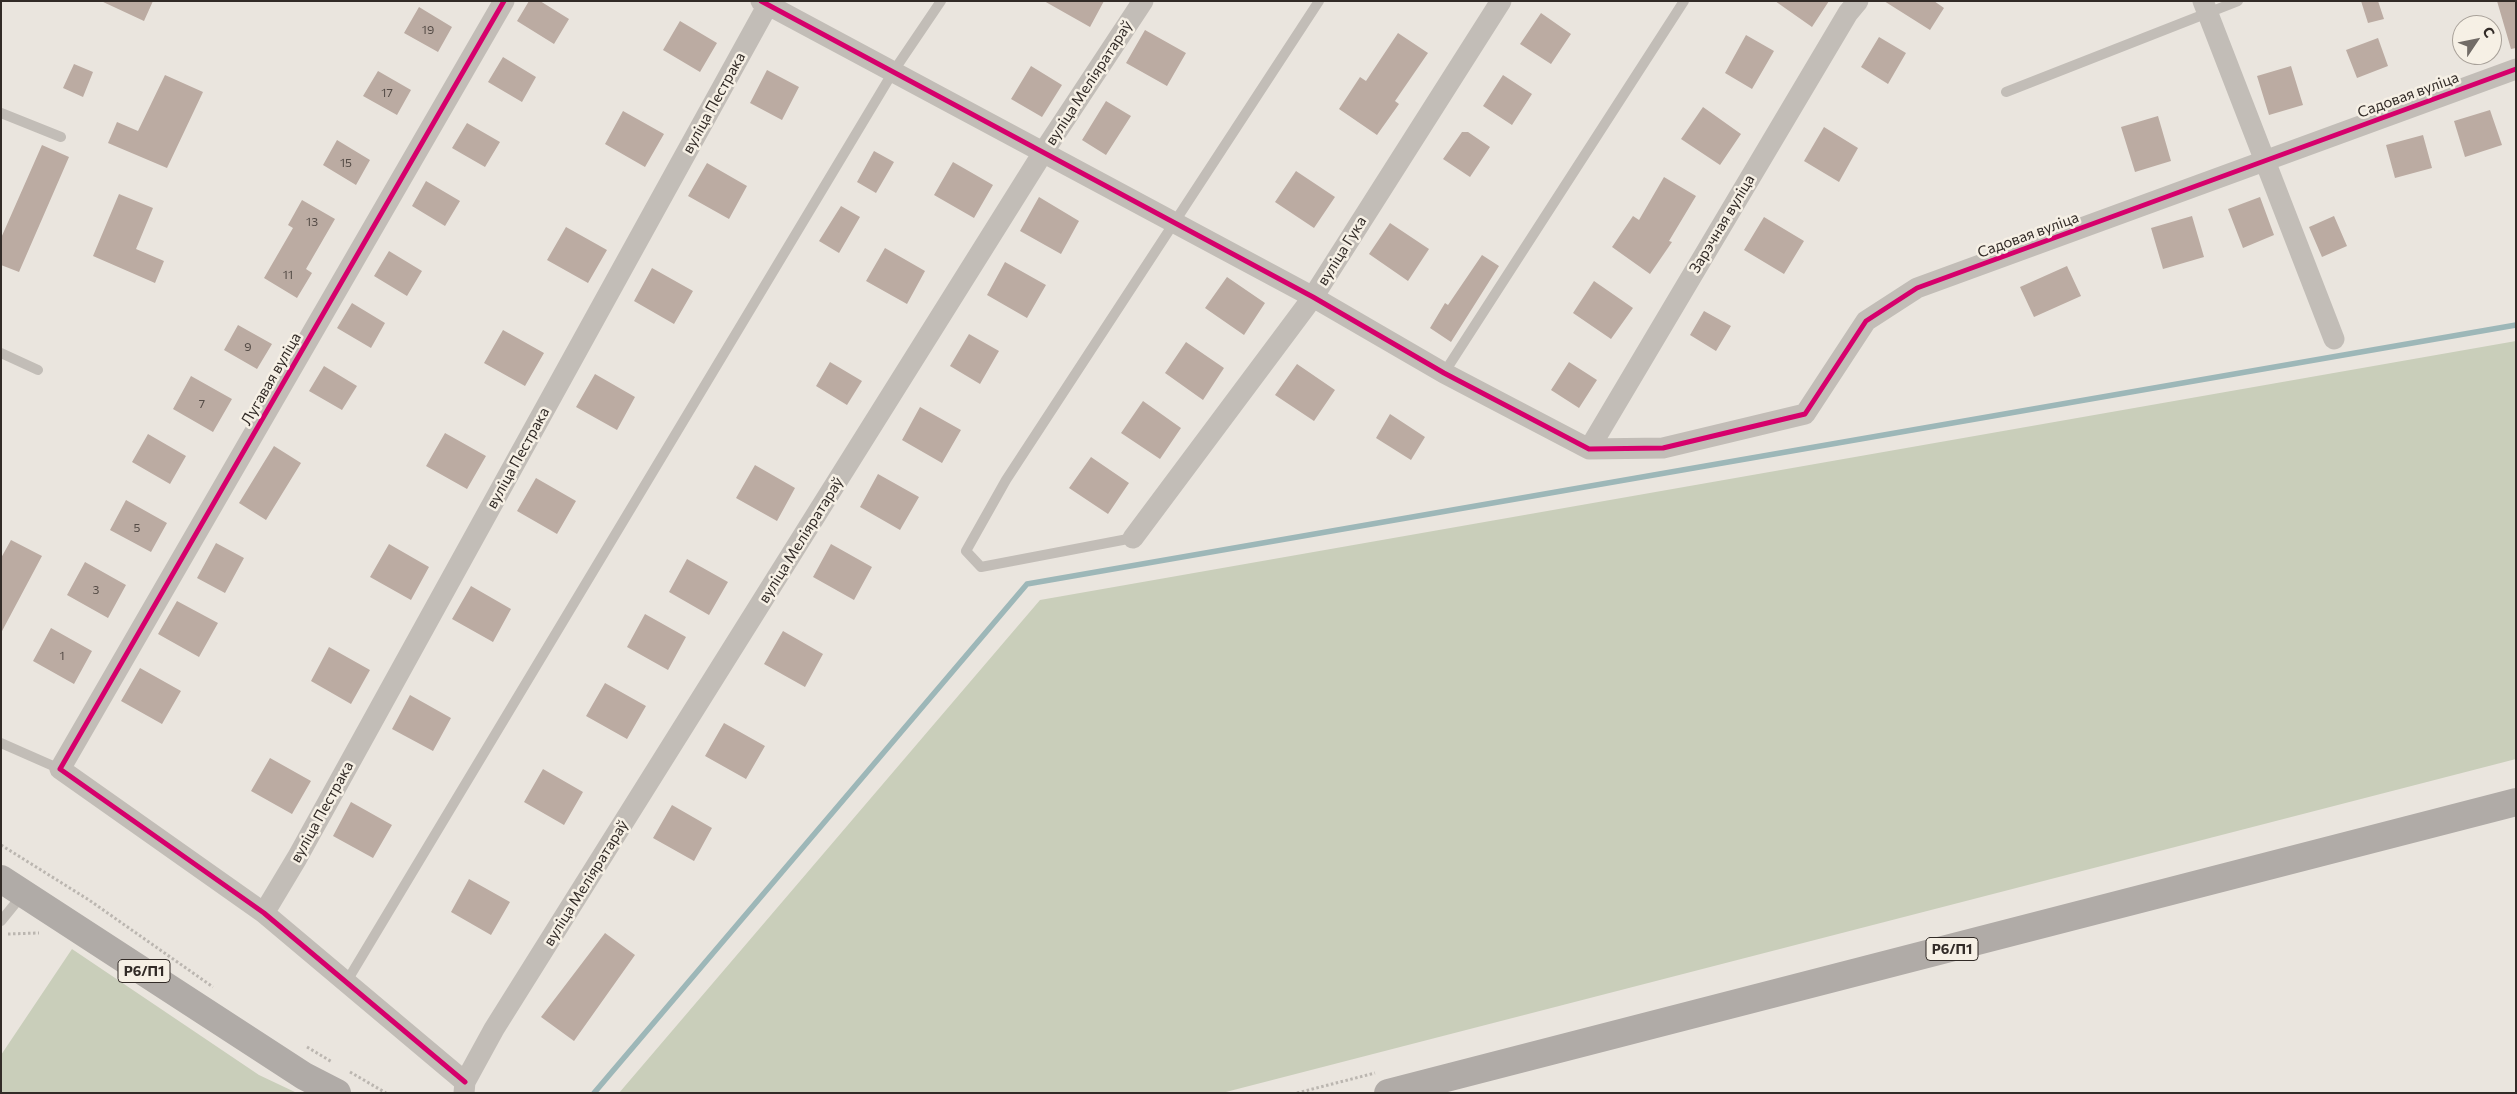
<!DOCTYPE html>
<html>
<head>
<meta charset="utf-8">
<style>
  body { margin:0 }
  #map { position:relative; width:2517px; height:1094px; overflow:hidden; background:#eae5de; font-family:Commissioner,sans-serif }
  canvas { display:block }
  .frame { position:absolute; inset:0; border:2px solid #322b27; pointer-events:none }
  .north { position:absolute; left:2452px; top:15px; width:50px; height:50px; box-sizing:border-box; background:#f6f0e5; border:1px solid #a8a199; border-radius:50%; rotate:56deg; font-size:14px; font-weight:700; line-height:20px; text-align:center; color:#322b27 }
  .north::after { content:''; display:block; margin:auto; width:18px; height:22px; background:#726c67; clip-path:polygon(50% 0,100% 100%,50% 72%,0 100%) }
</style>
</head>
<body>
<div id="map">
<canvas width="2517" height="1094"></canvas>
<div class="frame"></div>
<div class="north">С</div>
</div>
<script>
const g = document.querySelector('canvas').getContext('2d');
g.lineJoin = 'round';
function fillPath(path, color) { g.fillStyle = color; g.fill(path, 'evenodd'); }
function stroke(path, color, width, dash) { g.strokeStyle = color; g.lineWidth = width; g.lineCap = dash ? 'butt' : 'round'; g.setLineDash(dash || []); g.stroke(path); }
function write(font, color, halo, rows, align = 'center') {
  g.font = font + ' Commissioner,sans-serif'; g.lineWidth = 5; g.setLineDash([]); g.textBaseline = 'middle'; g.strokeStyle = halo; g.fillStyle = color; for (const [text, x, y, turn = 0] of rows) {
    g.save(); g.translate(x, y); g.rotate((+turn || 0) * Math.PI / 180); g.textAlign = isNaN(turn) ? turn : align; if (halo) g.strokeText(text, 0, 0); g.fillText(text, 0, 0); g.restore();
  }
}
fillPath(new Path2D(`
  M2516 341V759L1222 1093H619L1040 600Z
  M72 949 259 1075 297 1093H1V1055Z`), '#c9ceba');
stroke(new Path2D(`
  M594 1093 1027 584 2516 325`), '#9db7b8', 5.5);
fillPath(new Path2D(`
  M101 1H153L144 21Z
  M529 1H540L569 19 554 44 517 21Z
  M1044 1H1104L1090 27Z
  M1775 1H1829L1812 27Z
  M1884 1H1934L1944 8 1930 30Z
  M2361 1H2378L2384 19 2368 23Z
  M2497 1H2516V48L2511 49Z
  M419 7 452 27 438 52 404 33Z
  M1541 13 1571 34 1551 64 1520 44Z
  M680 21 717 43 700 72 663 50Z
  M1145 30 1186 53 1167 86 1126 63Z
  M1398 33 1428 53 1395 101 1399 104 1377 135 1339 109 1360 77 1366 81Z
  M1746 35 1774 51 1752 89 1725 73Z
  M1879 37 1906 53 1888 84 1861 67Z
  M2378 38 2388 66 2357 78 2346 50Z
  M503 57 536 77 522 102 488 82Z
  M74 64 93 72 83 97 63 88Z
  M1031 66 1062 85 1042 117 1011 99Z
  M2291 66 2303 105 2269 115 2257 76Z
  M767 70 799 87 782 120 750 103Z
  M378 71 411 90 397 115 363 96Z
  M165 75 203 92 167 168 108 143 117 122 138 131Z
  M1503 75 1532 94 1512 125 1483 106Z
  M1106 101 1131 116 1106 155 1082 140Z
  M1703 107 1741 134 1720 165 1681 139Z
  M2490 110 2502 145 2465 157 2454 121Z
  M623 111 664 134 645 167 605 144Z
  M2158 116 2171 161 2135 172 2121 127Z
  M467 123 500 142 485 167 452 148Z
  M1824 127 1858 148 1839 182 1804 161Z
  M1462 132H1468L1490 147 1470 177 1443 159Z
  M2423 135 2432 168 2395 178 2386 145Z
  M337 140 370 160 356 185 323 165Z
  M42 145 69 157 19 272 1 265V238Z
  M874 151 894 162 876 193 857 182Z
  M953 162 993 185 974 218 934 195Z
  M707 163 747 186 729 219 688 196Z
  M1296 171 1335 197 1314 228 1275 202Z
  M1664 177 1696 196 1669 241 1672 242 1650 274 1612 247 1633 216 1639 220Z
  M426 181 460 201 445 226 412 206Z
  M119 194 153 208 136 249 164 261 155 283 93 256Z
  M1039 197 1079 221 1061 254 1020 231Z
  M2260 197 2274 235 2243 248 2228 209Z
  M302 200 335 219 306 269 312 273 297 298 264 278 293 228 288 225Z
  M841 206 860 217 839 253 819 241Z
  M2192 216 2204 257 2163 269 2151 228Z
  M2334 216 2347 246 2322 257 2309 227Z
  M1764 217 1804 241 1784 274 1744 250Z
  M1390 223 1429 249 1408 281 1369 254Z
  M566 227 607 250 588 283 547 260Z
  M885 248 925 271 907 304 866 281Z
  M389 251 422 271 407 296 374 276Z
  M1482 255 1499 266 1451 342 1430 328 1445 303 1448 305Z
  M1005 262 1046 285 1027 318 987 295Z
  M2067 266 2081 296 2034 317 2020 287Z
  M652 268 693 291 674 324 634 301Z
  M1227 277 1265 303 1244 335 1205 308Z
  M1594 281 1633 308 1611 339 1573 313Z
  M352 303 385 323 371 348 337 328Z
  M1704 311 1731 326 1716 351 1690 335Z
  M238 325 272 344 257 369 224 350Z
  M503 330 544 353 525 386 484 363Z
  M969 334 999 351 980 384 950 366Z
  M1186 342 1224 368 1203 400 1165 373Z
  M830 362 862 381 847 405 816 386Z
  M1569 362 1597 380 1579 408 1551 390Z
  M1297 364 1335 390 1314 421 1275 395Z
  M324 366 357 386 342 410 309 391Z
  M595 374 635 397 617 430 576 407Z
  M191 376 232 399 213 432 173 409Z
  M1143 401 1181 428 1160 459 1121 433Z
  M920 407 961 430 942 463 902 440Z
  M1390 414 1425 437 1411 460 1376 438Z
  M445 433 486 456 467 489 426 466Z
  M148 434 186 456 170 484 132 462Z
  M274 446 301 463 266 520 239 503Z
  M1091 457 1129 483 1108 514 1069 488Z
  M755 465 795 488 777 521 736 498Z
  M878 474 919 497 900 530 860 507Z
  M536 478 576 501 557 534 517 511Z
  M126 500 167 523 151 552 110 530Z
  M11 540 42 556 1 633V558Z
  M216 543 244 558 225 593 197 578Z
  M389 544 429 567 411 600 370 577Z
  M831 544 872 567 854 600 813 577Z
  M687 559 728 582 709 615 669 592Z
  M85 562 126 585 108 618 67 595Z
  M471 586 511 609 493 642 452 619Z
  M177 601 218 623 199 657 158 634Z
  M645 614 686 637 668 670 627 647Z
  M51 628 92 651 74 684 33 661Z
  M783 631 823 654 805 687 764 664Z
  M329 647 370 670 351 704 311 681Z
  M140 668 181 691 162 724 121 701Z
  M605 683 646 706 627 739 586 716Z
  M410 695 451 718 433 751 392 729Z
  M724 723 765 746 746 779 705 756Z
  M270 758 311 781 292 814 251 791Z
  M543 769 583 792 564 825 524 802Z
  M351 802 392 825 373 858 333 836Z
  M672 805 712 828 694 861 653 838Z
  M469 879 510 902 491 935 451 912Z
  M605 933 635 955 574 1041 541 1017Z`), '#bbaba2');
stroke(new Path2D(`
  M1 845 89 900 213 987
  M8 934 39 933
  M307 1047 332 1062
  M350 1072 386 1093
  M1297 1093 1375 1073`), '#bbb6b0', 3, [2.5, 2.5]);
stroke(new Path2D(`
  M2006 92 2238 1
  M1 113 61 137
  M1 353 38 370
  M1444 373 1684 1
  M1133 538 981 567 966 551 1006 480 1319 1
  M1 743 60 769
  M1 921 23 894
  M347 981 893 72 941 1`), '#c2bdb7', 10);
stroke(new Path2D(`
  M761 1 1313 297 1444 373 1589 449 1663 448 1805 414 1866 321 1917 288 2516 69
  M2203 1 2334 339
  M1589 449 1848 13 1858 1
  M1133 538 1313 297 1501 1
  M264 913 297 858 770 1
  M465 1082 264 913 60 769 504 1
  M464 1093 465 1082 494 1029 1044 151 1143 1`), '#c2bdb7', 21);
stroke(new Path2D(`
  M1 879 304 1076 337 1093
  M1388 1093 2516 802`), '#b0aba7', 28);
stroke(new Path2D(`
  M761 1 1313 297 1444 373 1589 449 1663 448 1805 414 1866 321 1917 288 2516 69
  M465 1082 264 913 60 769 504 1`), '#d6006c', 5);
write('12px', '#544b46', null, [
  ["19",428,30],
  ["17",387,93],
  ["15",346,163],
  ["13",312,222],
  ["11",288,275],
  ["9",248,347],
  ["7",202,404],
  ["5",137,528],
  ["3",96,590],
  ["1",62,656]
]);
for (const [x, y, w] of [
  [1952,949,52],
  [144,971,52]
]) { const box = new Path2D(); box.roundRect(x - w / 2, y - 11.5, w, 23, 4); g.fillStyle = '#f6f0e5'; g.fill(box); stroke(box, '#322b27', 1); }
write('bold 14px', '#322b27', null, [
  ["Р6/П1",1952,949],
  ["Р6/П1",144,971]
]);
write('15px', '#322b27', '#f6f0e5', [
  ["вуліца Меліяратараў",1089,83,-57],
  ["Садовая вуліца",2408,95,-20],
  ["вуліца Пестрака",714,103,-61],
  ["Зарэчная вуліца",1722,224,-59],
  ["Садовая вуліца",2028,235,-20],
  ["вуліца Гука",1342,251,-58],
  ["Лугавая вуліца",271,379,-60],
  ["вуліца Пестрака",518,458,-61],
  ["вуліца Меліяратараў",801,540,-58],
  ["вуліца Пестрака",322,812,-61],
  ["вуліца Меліяратараў",586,883,-58]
]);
</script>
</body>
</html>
